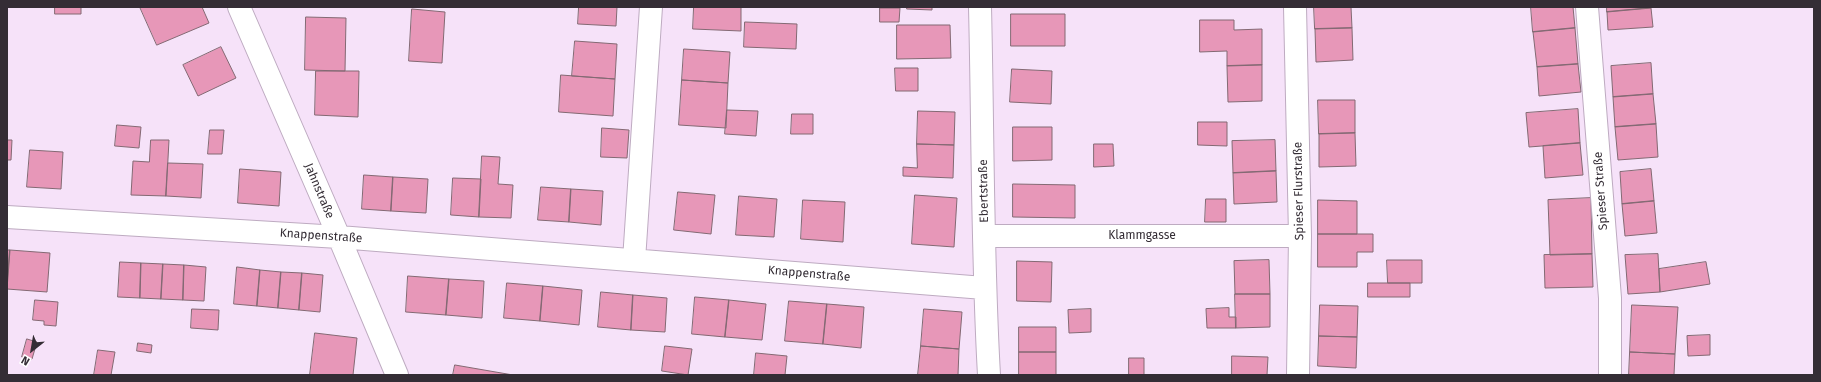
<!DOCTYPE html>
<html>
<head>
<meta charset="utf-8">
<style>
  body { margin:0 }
  #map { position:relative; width:1821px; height:382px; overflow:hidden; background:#f6e2f9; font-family:"Fira Sans",sans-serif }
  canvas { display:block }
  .frame { position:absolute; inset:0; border:8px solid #342d35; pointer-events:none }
  .north { position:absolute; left:12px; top:330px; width:40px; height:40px; -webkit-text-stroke:3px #fff; paint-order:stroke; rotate:211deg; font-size:11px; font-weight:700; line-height:16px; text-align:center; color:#342d35 }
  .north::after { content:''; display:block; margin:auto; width:14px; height:18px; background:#342d35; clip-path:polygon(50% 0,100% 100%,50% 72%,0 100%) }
</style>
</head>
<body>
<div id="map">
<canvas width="1821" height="382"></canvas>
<div class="frame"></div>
<div class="north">N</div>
</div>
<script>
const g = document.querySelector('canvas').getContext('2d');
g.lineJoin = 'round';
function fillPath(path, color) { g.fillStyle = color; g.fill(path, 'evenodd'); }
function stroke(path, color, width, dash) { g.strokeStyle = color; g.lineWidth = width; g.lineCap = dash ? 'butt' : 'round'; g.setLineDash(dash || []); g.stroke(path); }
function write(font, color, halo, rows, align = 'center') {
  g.font = font + ' "Fira Sans",sans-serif'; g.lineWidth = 3.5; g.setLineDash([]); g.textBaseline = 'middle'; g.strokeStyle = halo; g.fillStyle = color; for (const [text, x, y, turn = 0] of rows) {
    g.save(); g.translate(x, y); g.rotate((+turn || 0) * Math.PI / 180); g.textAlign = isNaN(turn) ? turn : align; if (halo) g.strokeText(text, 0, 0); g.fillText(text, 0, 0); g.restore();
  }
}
const building = new Path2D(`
  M55 7H81V14H55Z
  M140 7H202L209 23 157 45Z
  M579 7H617L616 26 578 24Z
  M694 7H741V31L693 29Z
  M907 7H932V10L907 9Z
  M1314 7H1351L1352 28 1315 29Z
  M1531 7H1573L1575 28 1533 32Z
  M1607 7H1651V8L1607 12Z
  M880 8H900L899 22H880Z
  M1651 8 1653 27 1608 30 1607 12Z
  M412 9 445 12 442 63 409 61Z
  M1011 14H1065V46H1011Z
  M306 17 346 18 345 71 305 70Z
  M1200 20H1234V30L1262 29V65L1227 66V51L1200 52Z
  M745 22 797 24 796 49 744 47Z
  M897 25H950L951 58 897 59Z
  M1352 28 1353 60 1316 62 1315 29Z
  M1575 28 1578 64 1537 67 1533 32Z
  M575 41 617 44 615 79 572 76Z
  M221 47 236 78 198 96 183 65Z
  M684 49 730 52 728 83 682 80Z
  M1651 63 1653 94 1613 97 1611 66Z
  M1578 64 1581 92 1539 96 1537 67Z
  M1262 65V101L1228 102 1227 66Z
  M895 68H918V91H896Z
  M1012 69 1052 71 1051 104 1010 102Z
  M316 71H359L358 117 315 115Z
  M561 75 615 79 613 116 559 112Z
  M682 80 728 83 726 128 679 125Z
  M1653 94 1656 124 1615 127 1613 97Z
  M1318 100H1355V133L1319 134Z
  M1578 109 1580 143 1529 147 1526 113Z
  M727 110 758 111 756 136 725 134Z
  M918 111 955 112 954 145 917 144Z
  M792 114H813V134H791Z
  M1198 122H1227V146L1198 145Z
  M1656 124 1658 157 1618 160 1615 127Z
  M117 125 141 127 139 148 115 146Z
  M1013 127H1052V160L1013 161Z
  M602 128 629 130 627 158 601 157Z
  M210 130H224L222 154H208Z
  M1355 133 1356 166 1319 167V134Z
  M7 140H12L11 160H7Z
  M151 140H169L166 196 131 195 133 161 149 162Z
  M1275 140 1276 171 1233 173 1232 141Z
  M1580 143 1583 175 1545 178 1543 146Z
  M917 144 954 145 953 178 903 176V167L917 168Z
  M1094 144H1113L1114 166 1094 167Z
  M30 150 63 152 61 189 27 187Z
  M482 156 500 157 498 184 513 185 511 218 479 217Z
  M168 163 203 164 201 198 166 196Z
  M240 169 281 172 279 206 238 203Z
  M1651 169 1654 201 1622 204 1620 172Z
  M1276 171 1277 202 1234 204 1233 173Z
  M364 175 393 177 391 211 362 209Z
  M393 177 428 179 426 213 391 211Z
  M453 178 481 179 479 217 451 215Z
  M1013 184 1075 185V218L1013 217Z
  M541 187 571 189 569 222 538 220Z
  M571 189 603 191 601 225 569 222Z
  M678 192 715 195 711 234 674 230Z
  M915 195 957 198 954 247 912 244Z
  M739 196 777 199 774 237 736 235Z
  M1591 198 1592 254 1550 255 1548 200Z
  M1206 199H1226V222H1205Z
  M803 200 845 202 843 242 801 239Z
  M1318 200 1357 201V234H1318Z
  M1654 201 1657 233 1625 236 1622 204Z
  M1318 234H1373V252H1357V267H1318Z
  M7 250H10L7 289Z
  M10 250 50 253 47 292 7 289Z
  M1592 254 1593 287 1545 288 1544 255Z
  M1658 254 1660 292 1628 294 1625 255Z
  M1269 260 1270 294H1235L1234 261Z
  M1387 260H1422V283H1388Z
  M1017 261 1052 262 1051 302 1017 301Z
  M120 262 141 263 140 298 118 297Z
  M1706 262 1710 284 1660 292 1659 269Z
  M141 263 163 264 161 299 140 298Z
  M163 264 184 265 183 300 161 299Z
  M184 265 206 267 204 301 183 300Z
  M237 267 260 270 257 306 234 304Z
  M260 270 281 272 278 308 257 306Z
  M281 272 302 273 299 310 278 308Z
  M302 273 323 275 320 312 299 310Z
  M408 276 449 279 446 315 406 312Z
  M449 279 484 281 482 318 446 315Z
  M507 283 543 286 540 321 504 318Z
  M1368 283H1410V297H1368Z
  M543 286 582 290 579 325 540 321Z
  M601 292 633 295 631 330 598 327Z
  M1235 294H1270V327L1236 328Z
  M633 295 667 298 665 332 631 330Z
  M695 297 729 300 725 337 692 334Z
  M35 300 58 302 56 326 44 325V321L33 320Z
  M729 300 766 304 762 340 725 337Z
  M789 301 827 304 823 344 785 341Z
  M827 304 864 307 861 348 823 344Z
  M1320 305 1358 306 1357 337 1319 336Z
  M1632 305 1678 307 1675 354 1630 352Z
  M1229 308V317H1236V328H1207L1206 309Z
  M192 309 219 310 218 330 191 328Z
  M924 309 962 312 959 349 921 346Z
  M1091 309V332L1069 333 1068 310Z
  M1019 327H1056V352H1019Z
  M315 333 357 338 353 375H310Z
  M1710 335V355L1688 356 1687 336Z
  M1319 336 1357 337 1356 368 1318 366Z
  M27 339 37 342 32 359 22 357Z
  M138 343 152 345 151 353 137 351Z
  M665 346 692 349 688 375 662 371Z
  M921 346 959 349 958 375H918Z
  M98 350 115 352 111 375H94Z
  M1019 352H1056V375H1019Z
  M1630 352 1675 354 1674 375H1629Z
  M756 353 787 356 785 375H754Z
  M1232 356 1268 357 1267 375H1232Z
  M1129 358H1144V375H1129Z
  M455 365 513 375H453Z`);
fillPath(building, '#e797b8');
stroke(building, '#836973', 1);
const street = new Path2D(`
  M239 7 339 237 397 375
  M980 7C983 130 982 253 989 375
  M1295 7 1300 236 1298 375
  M1587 7 1610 298V375
  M7 217 339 237 984 288
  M985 236H1300
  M634 260 651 7`);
stroke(street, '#beabc1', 24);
stroke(street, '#fff', 22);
write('12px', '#342d35', '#fff', [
  ["Jahnstraße",319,191,67],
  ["Ebertstraße",984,191,-91],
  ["Spieser Flurstraße",1299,191,-91],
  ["Spieser Straße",1601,191,-94],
  ["Knappenstraße",321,236,4],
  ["Klammgasse",1142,236],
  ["Knappenstraße",809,274,5]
]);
</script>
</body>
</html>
